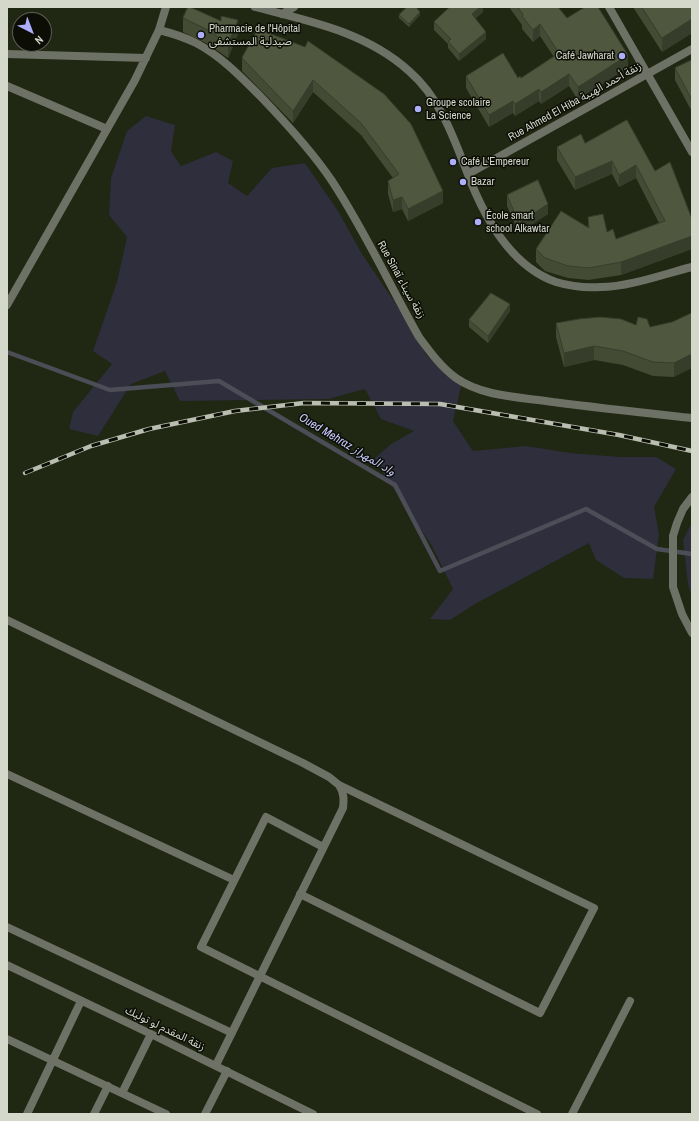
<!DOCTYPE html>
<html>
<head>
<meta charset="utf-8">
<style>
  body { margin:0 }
  #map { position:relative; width:699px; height:1121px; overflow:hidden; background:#202712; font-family:"Archivo Narrow",sans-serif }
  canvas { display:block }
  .frame { position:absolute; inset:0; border:8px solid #d3d8cb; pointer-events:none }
  .north { position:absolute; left:12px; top:12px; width:40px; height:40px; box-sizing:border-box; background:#0c0e06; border:1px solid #5c5f55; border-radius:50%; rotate:138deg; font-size:11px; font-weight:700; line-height:16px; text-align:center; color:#d3d8cb }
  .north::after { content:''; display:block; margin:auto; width:14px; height:18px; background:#adaffb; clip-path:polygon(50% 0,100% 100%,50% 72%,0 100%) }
</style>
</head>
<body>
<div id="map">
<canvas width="699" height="1121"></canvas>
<div class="frame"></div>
<div class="north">N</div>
</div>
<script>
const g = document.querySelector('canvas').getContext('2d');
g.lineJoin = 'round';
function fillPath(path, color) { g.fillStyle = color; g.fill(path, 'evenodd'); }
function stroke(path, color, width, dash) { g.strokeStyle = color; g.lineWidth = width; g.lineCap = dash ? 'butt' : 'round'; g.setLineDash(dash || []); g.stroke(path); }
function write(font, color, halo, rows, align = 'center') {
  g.font = font + ' "Archivo Narrow","Noto Sans Arabic",sans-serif'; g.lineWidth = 3; g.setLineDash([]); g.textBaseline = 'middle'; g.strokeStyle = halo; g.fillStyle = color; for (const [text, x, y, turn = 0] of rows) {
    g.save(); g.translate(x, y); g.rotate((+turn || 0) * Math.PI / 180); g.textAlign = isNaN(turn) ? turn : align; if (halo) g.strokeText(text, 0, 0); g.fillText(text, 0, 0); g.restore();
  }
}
fillPath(new Path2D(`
  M146 116 175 125 171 151 181 166 216 152 233 161 228 183 247 196 272 168 305 163 338 211 362 254 404 316 427 356 461 386 453 421 473 451 526 446 570 453 620 457H656L676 469 654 507 659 534 653 579 624 578 596 560 589 543 475 604 450 620 430 619 453 589 432 546 374 459 391 444 414 431 381 419 365 389 328 399 180 401 165 371 131 384 98 436 69 429 73 412 112 364 93 351 117 282 127 237 109 215 111 178 127 131Z
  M692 522V599L688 584 683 540Z`), '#2e2e3d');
stroke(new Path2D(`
  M7 352 110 390 219 381 395 485 440 571 586 509 657 549 692 554`), '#4d4d58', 4.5);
stroke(new Path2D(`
  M7 86 107 129`), '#6e7266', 8);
stroke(new Path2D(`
  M255 7C309 21 366 32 409 71 440 98 453 136 467 172 483 215 510 266 556 282 569 286 586 288 601 287 629 287 664 274 692 267
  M609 7 692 152
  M282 14 294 7
  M468 174 692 49
  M692 497 683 509 677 523 673 536V587L682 614 692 633
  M7 620 303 763 329 777 339 785 594 908 540 1013 300 894
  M7 774 234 880
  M323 847 266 817 201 947 537 1114
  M7 927 232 1033
  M7 965 151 1034 313 1114
  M7 1039 166 1114
  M216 1065 343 808C344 799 344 793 339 785
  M122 1093 151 1034
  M27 1114 81 1001
  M94 1114 108 1086
  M205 1114 227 1071
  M572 1114 630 1001`), '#6e7266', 8);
stroke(new Path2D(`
  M159 30C171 33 184 37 196 43 221 56 242 78 261 97 286 123 312 151 332 181 365 231 390 286 419 337 430 352 441 367 456 378 483 397 521 397 553 402 599 408 646 413 692 418
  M7 54 146 58
  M7 305 135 80 159 30 166 7`), '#6e7266', 8);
const rail = new Path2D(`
  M25 473 91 446 149 429 235 411 304 403 440 404 619 435 692 451`);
stroke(rail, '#b9beb0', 4.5);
stroke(rail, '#0c0e06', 3, [9]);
fillPath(new Path2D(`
  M448 7H483V12L475 19 486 39 459 61 448 48V44L434 30V22L448 9Z
  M509 7H558L567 18 628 67 578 100 569 86 541 104 539 101 515 116 513 113 489 127 466 88V76L521 78 554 57 540 36 533 42 522 29V25Z
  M633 7H692V33L662 52Z
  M399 15H420L409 27 399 18Z
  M183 18 238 34 228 58 208 44 183 32Z
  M305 47 443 203 408 221 402 209 393 212 388 194V181L393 178 361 135 313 92 293 123 242 71V58Z
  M692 60V112L675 80V68Z
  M585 143 655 171 692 219V249L621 275 589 280 568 278 545 271 536 262V249L588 228V217L616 239 659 223 636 178 619 187 612 174 575 190 557 160V147Z
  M507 195 548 214 519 233 507 206Z
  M510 311 488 343 469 327V320Z
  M692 313 674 377 653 376 623 365 594 360 564 367 556 337V323L636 325 650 327 672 322Z`), '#444b35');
fillPath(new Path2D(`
  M480 7H483V12L472 21V14Z
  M420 12V15L409 27V24Z
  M692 19V33L662 52V38Z
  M238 20V34L228 58V44Z
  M540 24V36L533 42V30Z
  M486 32V39L459 61V54Z
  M628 55V67L578 100V87Z
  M569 74V86L541 104V92Z
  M313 80V92L293 123V111Z
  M539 89V101L515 116V104Z
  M513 101V113L489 127V115Z
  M612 161V174L575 190V177Z
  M636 165V178L619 187V175Z
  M443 191V203L408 221V209Z
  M402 197V209L393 212V200Z
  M548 204V214L519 233V223Z
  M692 236V249L621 275V262Z
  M510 304V311L488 343V336Z
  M594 346V360L564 367V353Z
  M692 354V368L674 377V363Z`), '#373d2b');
const building = new Path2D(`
  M188 7H190L221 21V16L238 20 228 44 208 30 183 18Z
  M407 7H416L420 12 409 24 399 15Z
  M450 7H480L472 14 486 32 459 54 448 41 451 39 434 22Z
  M518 7H558L567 18 585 7H598L628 55 578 87 569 74 541 92 539 89 515 104 513 101 489 115 466 76 503 53 518 78 520 76 521 78 559 53 540 24 533 30 522 16 523 15Z
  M642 7H692V19L662 38Z
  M258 29 305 47 308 41 384 94 411 124 443 191 408 209 402 197 393 200 388 181 399 174 361 123 313 80 293 111 242 58Z
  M692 60V100L675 68Z
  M627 120 655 171 670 162 692 219V236L621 262 589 268 568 266 545 258 536 249 561 211 589 228 588 217 603 214 607 232 613 229 616 239 665 221 636 165 619 175 612 161 575 177 557 147 581 134 585 143Z
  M538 180 548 204 519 223 507 195Z
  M491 293 510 304 488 336 469 320Z
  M692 313V354L674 363 653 362 623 351 594 346 564 353 556 323 579 319 600 317 621 319 636 325 638 317 647 319 650 327 672 322Z`);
fillPath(building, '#4f573e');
stroke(building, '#373d2b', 1);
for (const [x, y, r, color] of [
  [201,35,4,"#adaffb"],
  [622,56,4,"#adaffb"],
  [418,109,4,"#adaffb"],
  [453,162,4,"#adaffb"],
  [463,182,4,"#adaffb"],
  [478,222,4,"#adaffb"]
]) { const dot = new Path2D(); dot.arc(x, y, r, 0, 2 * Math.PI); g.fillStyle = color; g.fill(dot); stroke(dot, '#0c0e06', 1.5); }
write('11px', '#d3d8cb', '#0c0e06', [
  ["Pharmacie de l'Hôpital",209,29],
  ["صيدلية المستشفى",209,42],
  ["Café Jawharat",614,56,"right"],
  ["Groupe scolaire",426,103],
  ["La Science",426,116],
  ["Café L'Empereur",461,162],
  ["Bazar",471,182],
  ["École smart",486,216],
  ["school Alkawtar",486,229]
], 'left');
write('11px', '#d3d8cb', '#0c0e06', [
  ["Rue Ahmed El Hiba زنقة أحمد الهيبة",575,102,-29],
  ["Rue Sinaï زنقة سيناء",401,280,61],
  ["زنقة المقدم لو توليك",165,1029,26]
]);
write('italic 12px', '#c8cafe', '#0c0e06', [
  ["Oued Mehraz واد المهراز",347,445,31]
]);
</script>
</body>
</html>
